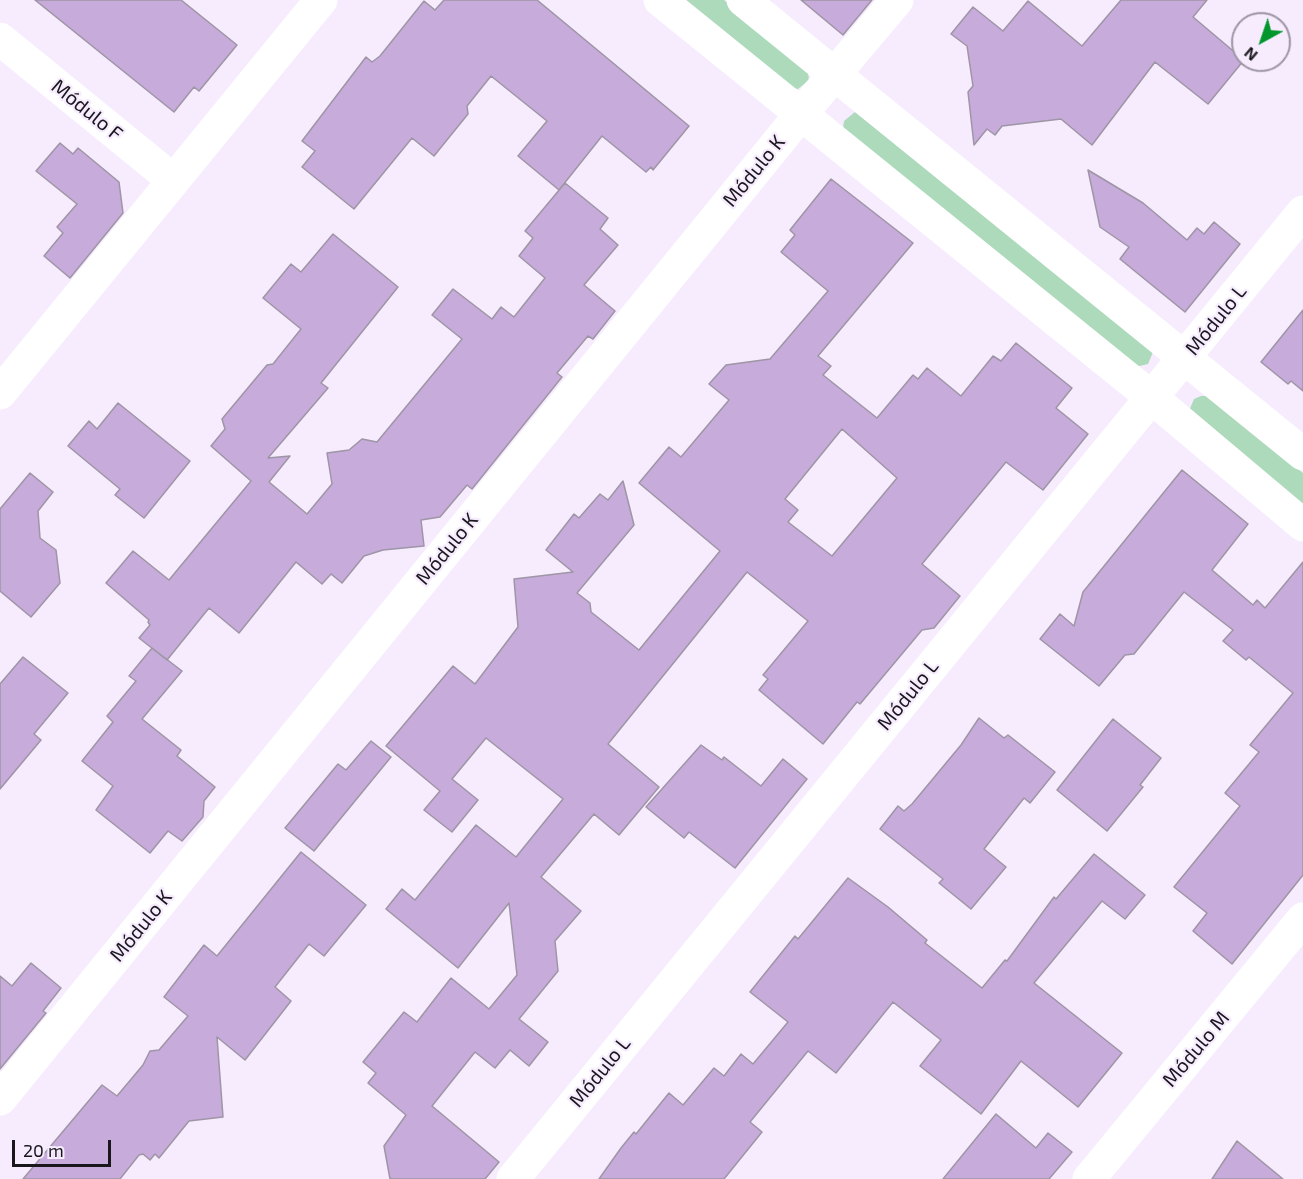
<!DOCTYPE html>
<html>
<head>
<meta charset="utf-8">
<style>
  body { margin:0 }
  #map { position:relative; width:1303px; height:1179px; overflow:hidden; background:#f6ecfe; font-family:"Exo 2",sans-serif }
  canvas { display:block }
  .north { position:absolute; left:1231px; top:12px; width:60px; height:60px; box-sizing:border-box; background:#f6ecfe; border:2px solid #9e96a4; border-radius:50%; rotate:220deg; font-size:16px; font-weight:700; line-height:24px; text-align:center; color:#19161c }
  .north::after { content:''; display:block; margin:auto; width:21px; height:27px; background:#02962d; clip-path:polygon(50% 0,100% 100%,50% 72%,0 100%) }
  .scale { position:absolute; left:12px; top:1140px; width:99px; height:27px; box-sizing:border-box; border:3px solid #19161c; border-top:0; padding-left:8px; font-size:18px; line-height:21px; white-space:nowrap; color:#19161c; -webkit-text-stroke:4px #f6ecfe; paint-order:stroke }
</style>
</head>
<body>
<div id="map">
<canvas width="1303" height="1179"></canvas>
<div class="north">N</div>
<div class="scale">20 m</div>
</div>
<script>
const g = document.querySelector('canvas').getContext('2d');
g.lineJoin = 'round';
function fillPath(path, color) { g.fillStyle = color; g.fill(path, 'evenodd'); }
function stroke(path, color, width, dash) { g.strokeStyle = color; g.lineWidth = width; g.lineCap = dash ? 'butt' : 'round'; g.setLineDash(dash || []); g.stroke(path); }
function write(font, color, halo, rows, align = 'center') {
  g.font = font + ' "Exo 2",sans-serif'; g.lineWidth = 4.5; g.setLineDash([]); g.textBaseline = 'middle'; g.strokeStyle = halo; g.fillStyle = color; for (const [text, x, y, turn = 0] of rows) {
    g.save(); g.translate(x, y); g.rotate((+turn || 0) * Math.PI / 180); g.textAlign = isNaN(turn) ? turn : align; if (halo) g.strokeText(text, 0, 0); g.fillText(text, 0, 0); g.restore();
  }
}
fillPath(new Path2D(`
  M681 0H724L807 67 809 80 798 89 791 88Z
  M855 112 1153 352 1148 364 1135 367 843 128 844 121Z
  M1201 396H1207L1303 473V508L1189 411 1194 399Z`), '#addabb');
const building = new Path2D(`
  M35 0H181L237 45 199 91 194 87 174 112Z
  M444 0H537L689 126 653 170 651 167 646 172 602 136 559 190 518 156 547 121 491 76 467 106 468 114 434 156 412 138 354 209 302 167 315 151 302 141 366 57 372 62 380 56 424 1 435 10Z
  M801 0H872L843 35Z
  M1121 0H1207L1193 17 1244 60 1208 104 1155 62 1092 145 1061 119 1002 126 995 135 987 129 974 145 968 92 973 86 967 46 951 34 973 7 1003 31 1028 1 1082 46Z
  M60 143 73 154 78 148 119 182 123 213 70 278 44 256 63 233 57 227 77 204 36 171Z
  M1088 170 1143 203 1187 240 1197 228 1204 234 1214 222 1240 244 1185 312 1120 259 1129 247 1100 227Z
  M831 179 913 243 818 356 831 366 823 375 877 418 913 375 918 379 927 368 961 396 993 356 1001 361 1016 343 1072 388 1056 408 1088 434 1043 490 1006 462 922 564 960 596 934 628 922 630 860 704 857 702 823 744 759 690 768 679 763 675 808 621 747 572 608 744 659 787 619 835 594 814 541 877 581 911 555 941 558 971 519 1019 548 1042 529 1066 510 1050 495 1068 475 1052 432 1106 499 1162 485 1179H390L384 1146 406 1115 368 1083 376 1073 363 1062 404 1012 417 1022 451 978 489 1009 517 975 509 903 458 968 386 909 402 889 415 900 476 825 516 857 563 799 486 738 452 779 478 800 452 832 424 810 440 791 386 746 453 666 475 684 518 627 514 579 573 572 546 550 574 514 579 518 600 494 608 500 623 481 634 525 577 593 590 603 591 612 639 650 720 551 639 483 669 447 681 457 729 400 709 384 726 365 770 359 828 291 781 252 795 235 790 230ZM842 429 897 478 832 556 788 522 798 510 785 499Z
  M565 183 608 218 600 229 618 245 584 285 615 311 593 339 588 336 557 373 562 377 472 489 467 485 440 517 421 520 424 546 383 550 364 556 342 583 331 574 322 584 296 562 239 633 209 608 167 660 139 638 150 625 148 622 149 620 106 583 133 551 169 580 251 481 211 446 225 429 222 419 267 365 273 364 301 329 263 298 291 264 301 272 333 234 398 287 321 383 328 388 268 458 290 456 269 482 307 514 332 484 327 453 349 450 362 439 377 442 462 339 432 315 453 289 492 319 501 307 514 317 545 278 519 256 533 238 525 231Z
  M1303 310V391L1291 381 1288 384 1261 362Z
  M118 403 190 461 144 518 115 495 120 489 68 446 89 421 97 429Z
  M1182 470 1248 524 1212 570 1253 605 1257 600 1265 608 1303 562V875L1232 964 1193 931 1207 913 1174 887 1240 806 1225 793 1259 752 1250 745 1293 693 1249 657 1246 660 1223 641 1233 630 1184 592 1134 654 1125 655 1099 686 1040 639 1060 614 1074 626 1083 592Z
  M30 473 53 492 38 511 40 538 56 550 60 583 31 617 0 591V509Z
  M152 648 182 671 142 719 181 750 177 756 215 787 204 801 203 817 182 841 168 831 150 853 96 810 113 786 82 761 113 722 107 716 136 681 129 676Z
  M23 657 68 693 34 734 41 740 0 789V684Z
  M979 718 1004 738 1008 735 1055 772 1030 803 1024 798 984 849 1006 867 971 909 939 883 943 879 880 829 898 806 904 811 912 804 961 745Z
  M1113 719 1161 758 1140 785 1143 787 1107 831 1057 790Z
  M371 741 391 757 314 851 285 828 338 764 346 770Z
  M701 745 722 760 724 757 761 786 783 759 807 779 735 868 689 832 684 838 646 807Z
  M301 852 366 905 324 956 309 944 275 987 291 1001 245 1060 217 1037 223 1117 189 1121 159 1158 155 1154 150 1160 143 1154 139 1155 120 1179H23L102 1085 117 1096 143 1065 150 1051 159 1050 188 1016 164 997 204 945 217 956Z
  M1094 854 1145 895 1125 919 1102 901 1034 983 1122 1053 1078 1107 1021 1061 981 1114 920 1066 941 1040 893 1002 836 1073 808 1051 750 1122 762 1132 724 1179H599L621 1148 634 1132 636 1134 669 1093 683 1105 714 1068 724 1076 741 1054 753 1064 788 1022 750 992 795 936 798 939 848 878 888 907 927 940 925 943 982 988 1005 960 1007 961 1054 897 1056 899Z
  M31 963 61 988 43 1011 46 1013 0 1069V976L12 986Z
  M996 1114 1036 1148 1048 1133 1072 1152 1049 1179H943Z
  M1237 1141 1283 1179H1212Z`);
fillPath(building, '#c7abdb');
stroke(building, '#9e95a5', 1.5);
stroke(new Path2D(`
  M660 0 1151 397 1303 525
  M743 0 1303 454
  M0 39 173 180
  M0 393 321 0
  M0 1099 801 114 897 0
  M513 1179 1303 212
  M1089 1179 1303 919`), '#fff', 33);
write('20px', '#19161c', '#f6ecfe', [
  ["Módulo F",87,110,39],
  ["Módulo K",754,171,-51],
  ["Módulo L",1216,320,-51],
  ["Módulo K",447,549,-51],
  ["Módulo L",908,695,-51],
  ["Módulo K",141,926,-51],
  ["Módulo M",1196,1049,-50],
  ["Módulo L",600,1072,-51]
]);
</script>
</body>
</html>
